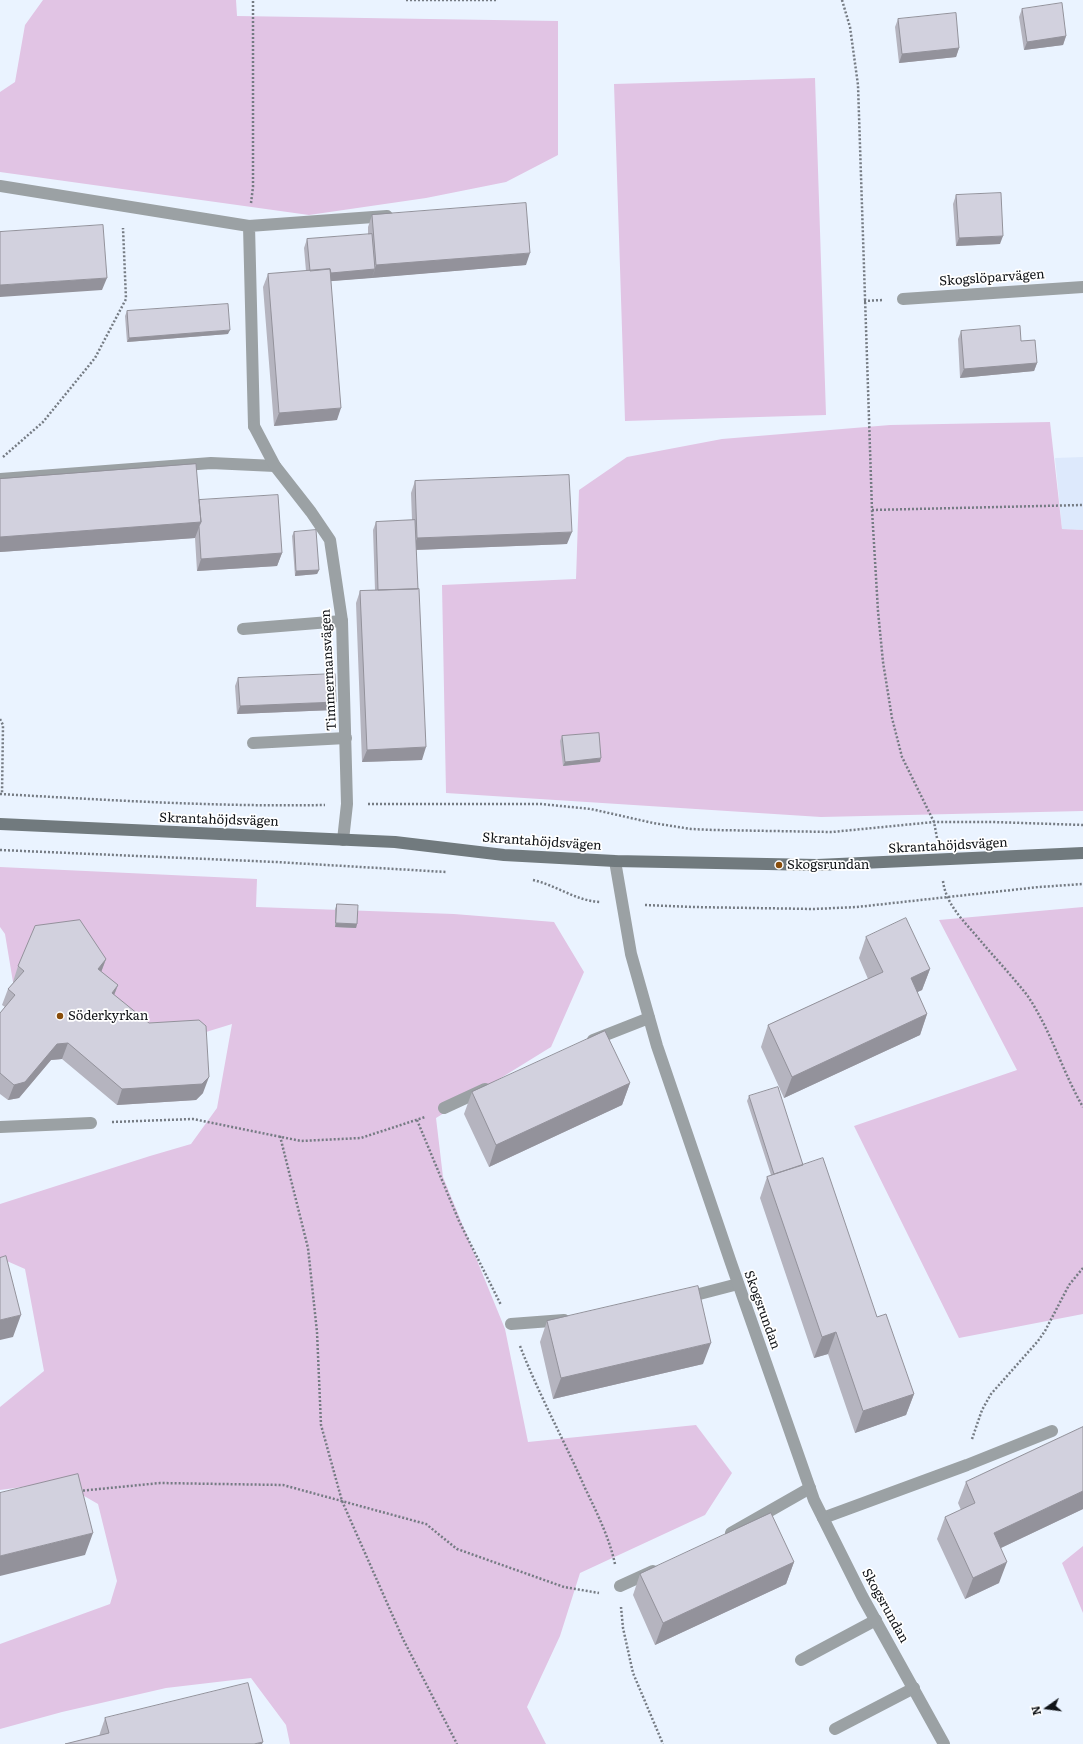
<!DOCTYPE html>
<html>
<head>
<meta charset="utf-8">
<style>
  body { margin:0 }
  #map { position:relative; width:1083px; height:1744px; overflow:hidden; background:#eaf3ff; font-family:Literata,serif }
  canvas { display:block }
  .north { position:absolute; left:1027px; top:1688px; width:40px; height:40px; -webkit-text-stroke:3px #fff; paint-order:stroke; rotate:256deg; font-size:11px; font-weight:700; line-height:16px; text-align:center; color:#101317 }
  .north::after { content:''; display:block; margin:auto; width:14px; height:18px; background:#101317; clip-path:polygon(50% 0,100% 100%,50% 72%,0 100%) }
</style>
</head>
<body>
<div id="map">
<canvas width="1083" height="1744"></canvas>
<div class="north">N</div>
</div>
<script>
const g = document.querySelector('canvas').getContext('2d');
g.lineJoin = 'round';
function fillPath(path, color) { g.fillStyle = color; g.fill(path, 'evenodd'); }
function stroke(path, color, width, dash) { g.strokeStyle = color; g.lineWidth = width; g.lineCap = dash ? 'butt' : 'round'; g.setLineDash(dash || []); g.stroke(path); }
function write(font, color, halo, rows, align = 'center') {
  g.font = font + ' Literata,serif'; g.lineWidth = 3.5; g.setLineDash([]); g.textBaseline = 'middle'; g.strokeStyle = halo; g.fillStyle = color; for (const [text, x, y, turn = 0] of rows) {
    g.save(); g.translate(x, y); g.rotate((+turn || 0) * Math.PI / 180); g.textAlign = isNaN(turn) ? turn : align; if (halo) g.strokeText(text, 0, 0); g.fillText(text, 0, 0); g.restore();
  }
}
fillPath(new Path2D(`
  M1083 457V530L1062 529 1055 458Z`), '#dde9fc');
fillPath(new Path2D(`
  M43 0H236L237 16 558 21V155L506 182 426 198 309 215 0 172V92L15 82 25 25Z
  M815 78 826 415 625 421 614 84Z
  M1050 422 1062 529 1083 530V811L821 817 446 793 442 585 576 579 579 490 627 457 722 439 890 425Z
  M0 867 257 879 256 907 454 914 554 922 584 972 551 1047 436 1118 443 1177 505 1329 528 1442 696 1425 732 1473 705 1515 580 1573 560 1636 527 1707 546 1744H290L286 1725 251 1678 166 1688 62 1712 0 1729V1644L110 1604 117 1581 98 1504 60 1482 0 1490V1407L44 1371 25 1269 0 1258V1204L150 1156 191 1144 217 1108 232 1024 193 1036 144 1039 13 982 5 934 0 927Z
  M1083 907V1314L959 1338 854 1126 1017 1070 939 920Z
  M1083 1546V1613L1062 1563Z`), '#e1c4e4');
stroke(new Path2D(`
  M406 0H498
  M842 0 850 27 858 85 872 510 878 611 883 662 892 718 902 757 934 822 937 838
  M251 203 253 187V0
  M864 301 883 300
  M3 457 43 422 95 358 126 299 123 228
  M872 510 1083 505
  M0 719 3 725 2 794
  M0 794C108 800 217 807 325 805
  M368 804H541L591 809 653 823 691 829 714 830 832 832 934 822H993L1083 825
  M0 850 276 862 446 872
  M533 880C556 885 576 901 600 902
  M943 881C946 905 964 921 979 939 995 958 1012 976 1027 995 1051 1030 1062 1071 1083 1107
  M645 905 692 907 814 909 857 907 1039 887 1083 884
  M417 1120 459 1221 501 1305
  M112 1122 193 1119 301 1141 361 1138 425 1117
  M280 1136 308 1248 317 1332 321 1425 342 1501 403 1639 457 1744
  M520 1346C539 1395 564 1440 585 1488 597 1513 609 1537 615 1564
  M972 1439 982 1410 991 1394 1038 1341 1045 1331 1069 1285 1083 1268
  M79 1491 160 1483 283 1485 426 1524 457 1549 564 1587 599 1593
  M621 1607 623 1628 633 1673 663 1744`), '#757b83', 2.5, [2, 2]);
stroke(new Path2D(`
  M0 186 249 226 254 426
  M249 226 387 216
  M0 479 211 463 275 466
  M243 629 342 621
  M253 743 346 738
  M593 1040 649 1018
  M444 1108 485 1089
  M0 1127 91 1123
  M684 1298 738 1284
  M511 1324 564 1320
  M823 1518 967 1465 1052 1431
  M731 1533 810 1488
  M620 1586 653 1571
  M801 1660 876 1620
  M835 1729 914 1688`), '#9ba1a4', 12);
stroke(new Path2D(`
  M903 299 1083 287
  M254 426 275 466 311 512 330 540 342 621 347 804 343 840
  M615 861 631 954 657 1046 731 1263 814 1500 862 1596 944 1744`), '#9ba1a4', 12);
stroke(new Path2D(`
  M0 824 395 842 504 855 615 861 817 865 1083 853`), '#717a7e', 12);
fillPath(new Path2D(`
  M1022 9 1066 36 1063 45 1024 50 1019 17Z
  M898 19 959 48 956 57 899 63 895 27Z
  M956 195 1000 244 956 246 953 204Z
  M372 215 526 265 331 281 337 420 274 426 263 287 268 274 306 271 304 248 307 239 368 235V227Z
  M127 311 228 334 127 342 125 316Z
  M961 331 1021 341 1037 363 1034 371 960 378 958 339Z
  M0 479 199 500 282 553 277 566 197 571 195 538 0 552Z
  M415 481 567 544 416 550 422 760 362 762 356 603 360 591 375 590 373 530 376 522 412 520 411 493Z
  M294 532 319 570 317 574 295 576 292 536Z
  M238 678 333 710 237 714 235 686Z
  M562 736 600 762 563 766 560 741Z
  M337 904 357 924 356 928 335 927V909Z
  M866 937 930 969 922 990 917 992 927 1014 920 1035 784 1098 761 1047 768 1025 868 979 859 958Z
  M106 959 101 972 118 985 114 995 203 1093 196 1100 117 1105 62 1059 51 1060 19 1098 8 1100 0 1094V1013L5 1007 2 1005 8 989 13 983V982L18 966Z
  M630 1083 622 1105 489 1167 464 1114 472 1092Z
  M749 1096 803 1165 877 1317 914 1394 906 1415 855 1433 828 1354 814 1358 760 1198 767 1177 771 1175 747 1101Z
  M547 1321 703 1364 553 1399 540 1342Z
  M1083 1427V1509L1001 1548 999 1583 965 1599 937 1539 945 1517 961 1510 958 1503 966 1482Z
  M794 1562 786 1584 655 1645 633 1595 640 1574Z
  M105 1718 263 1742 99 1736Z`), '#b5b4bf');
fillPath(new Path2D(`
  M1066 36 1063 45 1024 50 1027 42Z
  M959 48 956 57 899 63 902 54Z
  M1003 236 1000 244 956 246 959 238Z
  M530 253 526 265 372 278 376 265Z
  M375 269 372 278 307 283 310 274Z
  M107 278 102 290 0 297V285Z
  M230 330 228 334 127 342 129 338Z
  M1037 363 1034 371 960 378 964 369Z
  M341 408 337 420 274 426 279 413Z
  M201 522 195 538 0 552V537Z
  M572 532 567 544 413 550 417 538Z
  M282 553 277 566 197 571 201 559Z
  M319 570 317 574 295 576 296 571Z
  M336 702 333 710 237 714 240 706Z
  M426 747 422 760 362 762 367 750Z
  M601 758 600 762 563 766 565 762Z
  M336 923 357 924 356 928 335 927Z
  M106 959 100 975 98 969Z
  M930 969 922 990 903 999 911 978Z
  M118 985 112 1000V993Z
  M927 1014 920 1035 784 1098 792 1077Z
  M68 1043 62 1059 51 1060 19 1098 8 1100 14 1085 57 1044Z
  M209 1077 203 1093 196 1100 117 1105 122 1089Z
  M630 1083 622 1105 489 1167 496 1145Z
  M21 1315 13 1337 0 1340V1320Z
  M836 1332 828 1354 814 1358 822 1337Z
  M711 1343 703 1364 553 1399 561 1378Z
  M914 1394 906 1415 855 1433 863 1411Z
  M1083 1491V1509L986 1555 994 1533Z
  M93 1533 85 1555 0 1576V1556Z
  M794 1562 786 1584 655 1645 663 1623Z
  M1007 1562 999 1583 965 1599 973 1578Z
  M263 1742 262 1744H254Z`), '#93929b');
const building = new Path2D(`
  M1062 3 1066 36 1027 42 1022 9Z
  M956 13 959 48 902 54 898 19Z
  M1001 193 1003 236 959 238 956 195Z
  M526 203 530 253 376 265 372 215Z
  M103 225 107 278 0 285V232Z
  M372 234 375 269 331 273 330 269 310 271 307 239Z
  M330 269 341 408 279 413 268 274Z
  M228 304 230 330 129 338 127 311Z
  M1020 326 1021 341 1035 340 1037 363 964 369 961 331Z
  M196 464 201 522 0 537V479Z
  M569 475 572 532 417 538 415 481Z
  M278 495 282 553 201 559 199 526 201 522 199 500Z
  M415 520 418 589 378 590 376 522Z
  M316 530 319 570 296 571 294 532Z
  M419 589 426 747 367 750 360 591Z
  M335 674 336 702 240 706 238 678Z
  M599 733 601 758 565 762 562 736Z
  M337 904 358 905 357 924 336 923Z
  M906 918 930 969 911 978 927 1014 792 1077 768 1025 883 972 866 937Z
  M80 920 106 959 98 969 118 985 112 993 149 1023 199 1020 206 1026 209 1077 202 1084 122 1089 68 1043 57 1044 25 1082 14 1085 0 1073V1013L15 995 8 989 24 971 18 966 35 926Z
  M605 1031 630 1083 496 1145 472 1092Z
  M778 1087 803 1165 774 1174 749 1096Z
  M823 1158 877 1317 886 1314 914 1394 863 1411 836 1332 822 1337 767 1177Z
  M6 1256 21 1315 0 1320V1258Z
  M698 1286 711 1343 561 1378 547 1321Z
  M1083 1427V1491L994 1533 1007 1562 973 1578 945 1517 975 1503 966 1482Z
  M78 1474 93 1533 0 1556V1493Z
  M771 1513 794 1562 663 1623 640 1574Z
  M248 1683 263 1742 254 1744H65L109 1733 105 1718Z`);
fillPath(building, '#d2d1de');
stroke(building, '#93929b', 1);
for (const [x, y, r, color] of [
  [779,865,4,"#894d0b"],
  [60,1016,4,"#894d0b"]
]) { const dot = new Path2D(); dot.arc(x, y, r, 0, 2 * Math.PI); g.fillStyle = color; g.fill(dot); stroke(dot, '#fff', 1.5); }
write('13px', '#101317', '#fff', [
  ["Skogslöparvägen",992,278,-4],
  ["Timmermansvägen",329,670,-93],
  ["Skrantahöjdsvägen",219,820,2],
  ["Skrantahöjdsvägen",542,842,4],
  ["Skrantahöjdsvägen",948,846,-3],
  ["Skogsrundan",762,1310,70],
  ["Skogsrundan",885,1606,61]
]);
write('13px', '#101317', '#fff', [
  ["Skogsrundan",787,865],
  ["Söderkyrkan",68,1016]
], 'left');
</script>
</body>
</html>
